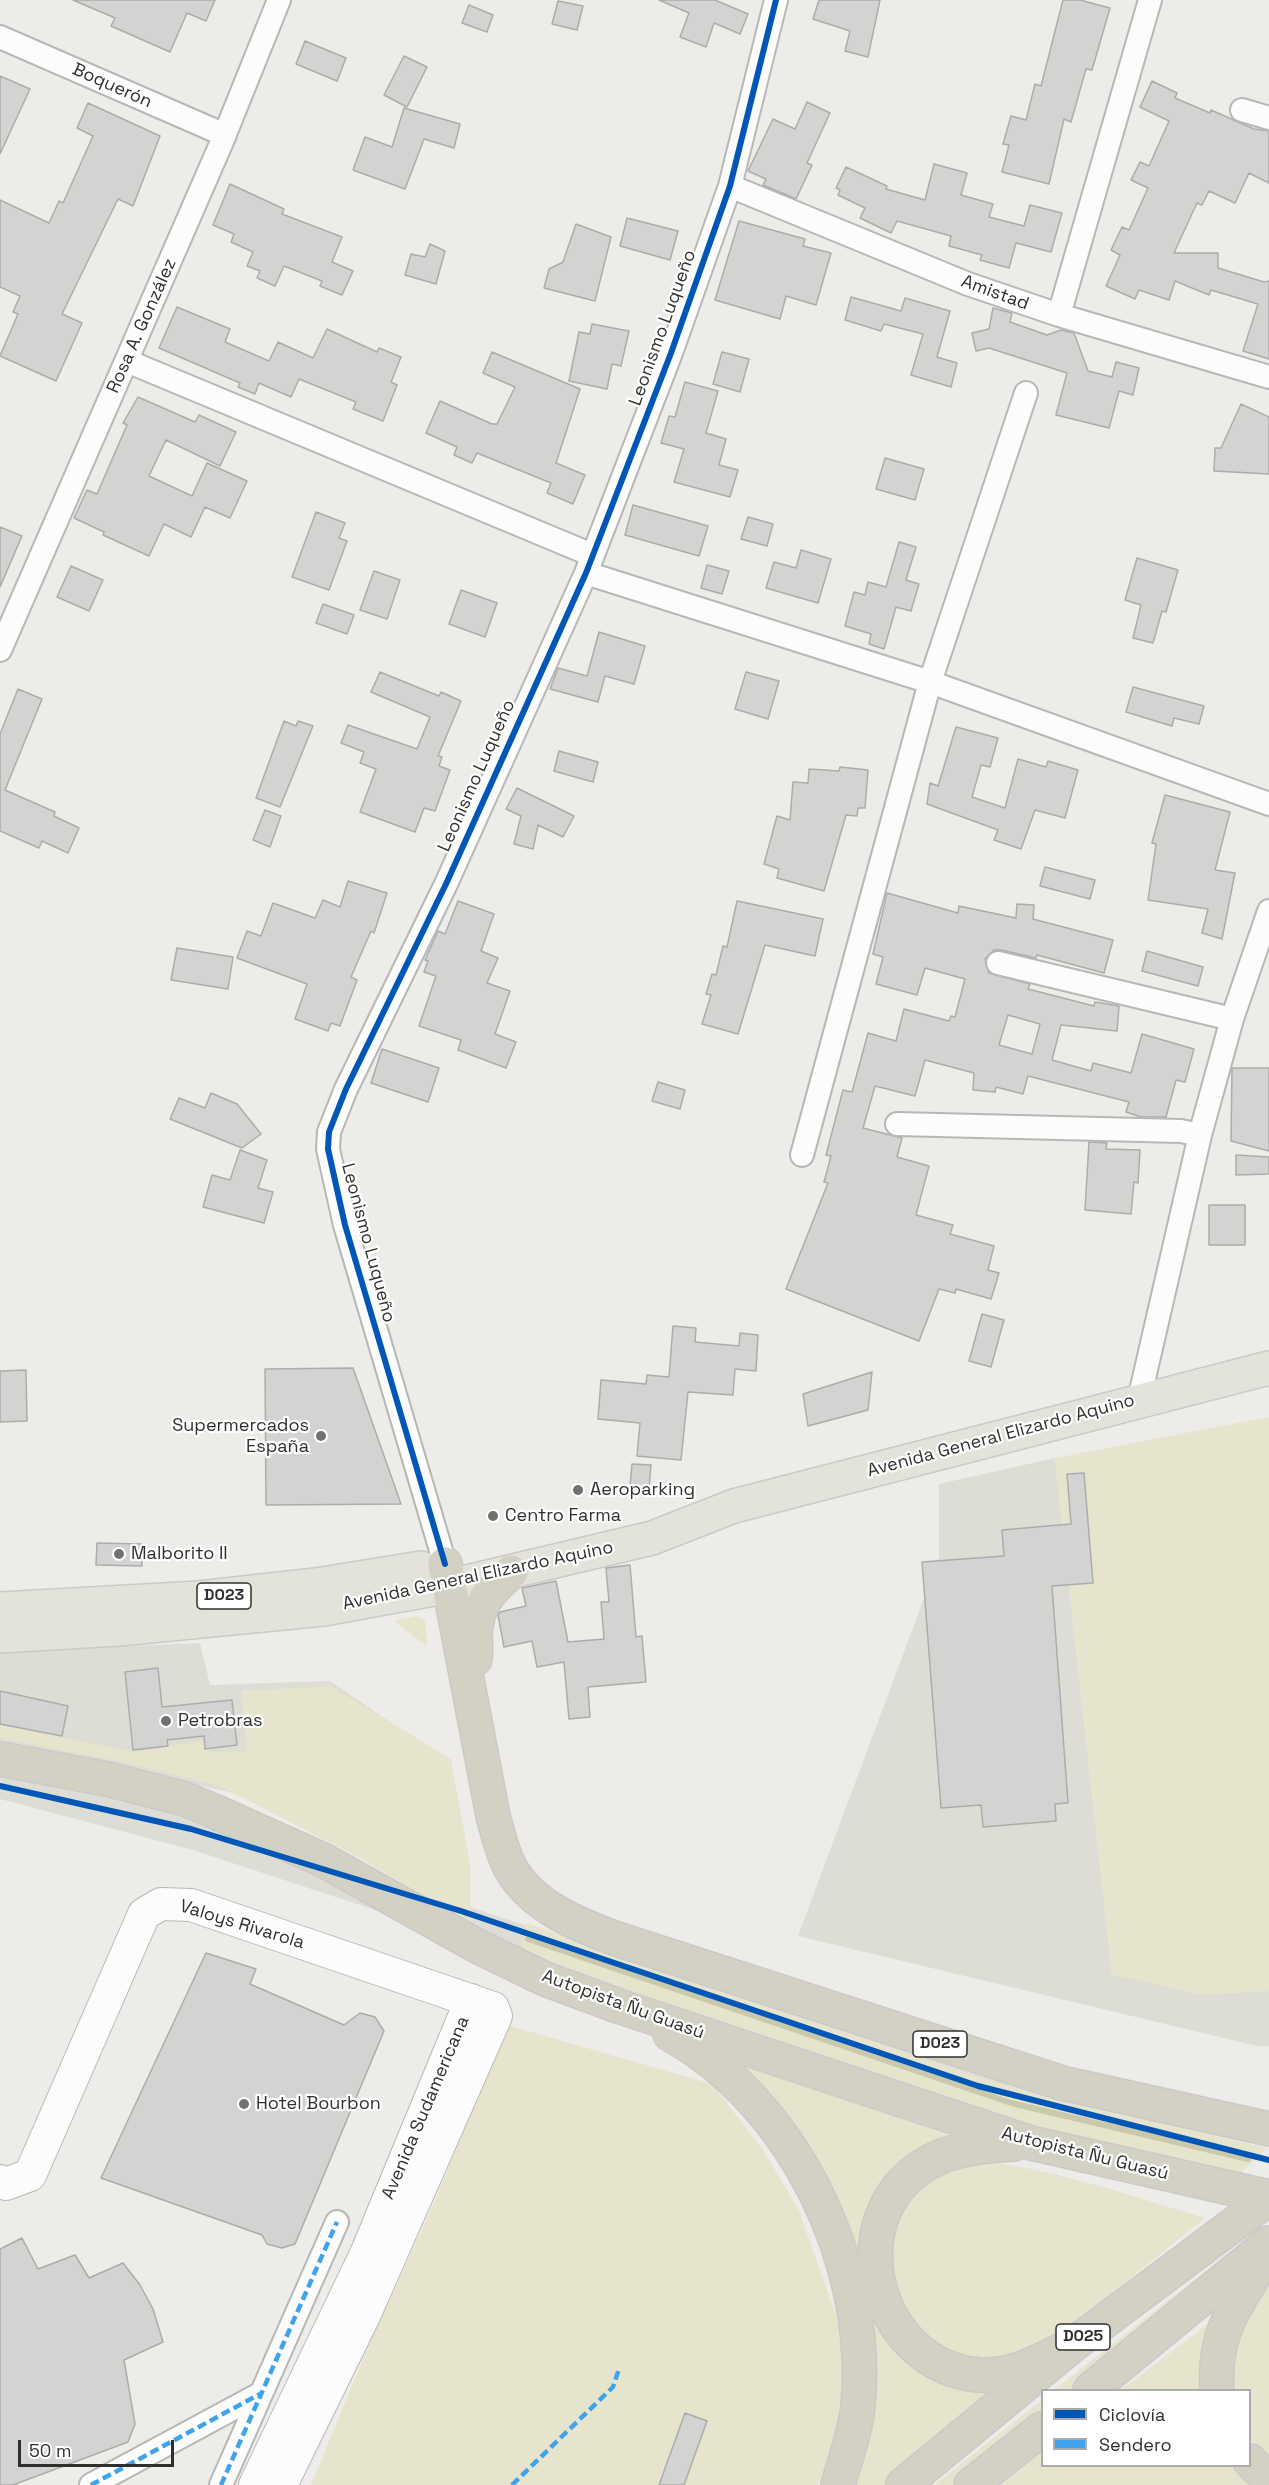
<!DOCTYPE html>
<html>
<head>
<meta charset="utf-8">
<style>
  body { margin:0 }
  #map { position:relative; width:1269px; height:2485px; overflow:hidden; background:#edece9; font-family:"Space Grotesk",sans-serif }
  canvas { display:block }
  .legend { position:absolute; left:1041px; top:2389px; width:210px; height:78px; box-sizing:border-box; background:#fff; border:2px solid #acacab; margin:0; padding:8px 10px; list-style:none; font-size:18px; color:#2f2f2d }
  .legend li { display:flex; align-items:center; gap:12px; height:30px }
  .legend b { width:30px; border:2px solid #acacab }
  .scale { position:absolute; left:18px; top:2440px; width:156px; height:27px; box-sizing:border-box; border:3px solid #2f2f2d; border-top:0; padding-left:8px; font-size:18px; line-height:21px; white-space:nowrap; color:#2f2f2d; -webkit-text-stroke:4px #fff; paint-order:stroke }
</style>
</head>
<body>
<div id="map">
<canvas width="1269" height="2485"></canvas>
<ul class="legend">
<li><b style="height:8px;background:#0057b8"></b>Ciclovía</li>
<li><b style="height:8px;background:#3ea3eb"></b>Sendero</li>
</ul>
<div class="scale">50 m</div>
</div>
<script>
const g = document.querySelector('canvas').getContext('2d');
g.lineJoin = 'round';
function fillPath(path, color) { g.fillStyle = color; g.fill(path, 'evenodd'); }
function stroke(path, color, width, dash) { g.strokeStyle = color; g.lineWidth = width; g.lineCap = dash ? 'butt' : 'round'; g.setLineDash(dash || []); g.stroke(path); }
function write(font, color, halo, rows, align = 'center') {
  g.font = font + ' "Space Grotesk",sans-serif'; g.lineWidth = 4.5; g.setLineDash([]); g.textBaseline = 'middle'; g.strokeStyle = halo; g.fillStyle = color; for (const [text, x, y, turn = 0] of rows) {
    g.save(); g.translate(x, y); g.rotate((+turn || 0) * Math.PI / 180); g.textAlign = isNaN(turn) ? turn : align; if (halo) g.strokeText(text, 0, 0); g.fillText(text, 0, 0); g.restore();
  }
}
fillPath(new Path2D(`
  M1055 1458 1112 1974 1200 1994 1269 1991V2046H1257L798 1936 939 1558V1484Z
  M200 1643 210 1685 330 1681 437 1754 458 1840 0 1744V1651Z
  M0 1766 199 1818 1033 2092 1024 2124 193 1850 0 1799Z`), '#deddd5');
fillPath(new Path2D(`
  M1269 1417V1991L1200 1994 1112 1974 1055 1458Z
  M416 1616 425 1620 427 1646 395 1622 396 1620Z
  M331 1686 451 1759 470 1865 471 1924 360 1858 222 1787 137 1765 0 1738V1725L135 1752 206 1740 210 1753 247 1751 241 1691Z
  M526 1923 982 2078 1056 2099 1267 2148 1240 2174 1049 2131 981 2111 562 1966 530 1957 521 1945Z
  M507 2025 712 2084 763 2150 798 2208 841 2330 842 2398 831 2456 818 2485H311L365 2354 435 2201Z
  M735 2062 959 2139 901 2173 876 2318 1009 2386 892 2485H850L869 2323Z
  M979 2161C1056 2169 1131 2196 1205 2218 1166 2249 1127 2281 1088 2313 1076 2323 1061 2340 1046 2346 1033 2352 997 2363 984 2362 970 2362 957 2355 945 2349 894 2323 875 2253 907 2204 924 2180 951 2166 979 2161Z
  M1264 2225 1269 2227V2237L1075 2390H1054Z
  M1269 2287V2464L1250 2439V2390H1232C1227 2355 1243 2312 1269 2287Z
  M1208 2324 1202 2366 1203 2390H1121Z
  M1042 2400V2416L955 2485H934Z
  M1042 2452V2466H1233L1249 2485H1001Z`), '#e6e4cd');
stroke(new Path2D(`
  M528 1939 1011 2103 1248 2159`), '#cbc9ac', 6);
const building = new Path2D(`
  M73 0H215L206 21 187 13 170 52 111 26 115 18Z
  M659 0H715L748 14 740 34 714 23 706 47 680 37 689 13Z
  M819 0H880L868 57 845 51 850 31 813 19Z
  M1063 0H1080L1110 8 1092 70 1086 69 1071 122 1064 119 1049 184 1002 172 1009 145 1003 144 1011 116 1026 120 1035 84 1041 86Z
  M558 1 583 6 577 30 552 24Z
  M469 5 493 15 487 32 462 23Z
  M305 41 346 58 337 81 296 64Z
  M404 56 427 67 407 107 384 95Z
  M0 76 30 89 0 154Z
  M1152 81 1177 93 1175 98 1210 113 1211 110 1254 129 1269 131V183L1249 173 1235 203 1209 191 1202 205 1197 203 1174 253H1218V268L1264 282 1269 281V359L1243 351 1258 304 1211 290 1209 295 1175 281 1169 300 1139 290 1135 299 1106 286 1120 255 1111 250 1122 227 1129 230 1148 188 1131 180 1140 162 1149 166 1169 121 1140 107Z
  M807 102 830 113 807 163 812 165 796 199 763 185 766 179 748 171 773 119 795 129Z
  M88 103 160 136 133 206 118 199 62 314 82 323 56 381 0 356 18 314 13 312 20 296 0 287V200L49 223 59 201 63 203 93 136 77 128Z
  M404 108 460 124 454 148 424 139 405 189 353 170 365 137 392 147Z
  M934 164 967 173 961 195 993 204 989 217 1024 226 1030 205 1062 213 1051 252 1016 243 1009 268 980 260 982 255 949 246 951 236 897 221 891 233 860 218 865 208 838 195 840 190 836 188 846 167 887 186 886 189 925 200Z
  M230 184 284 209 282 214 342 237 332 262 353 271 342 295 320 286 322 281 284 266 275 286 257 278 260 271 247 266 253 252 231 242 234 234 213 225Z
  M627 218 678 231 670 260 620 246Z
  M739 221 805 239 803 246 831 253 816 305 786 296 780 319 715 300Z
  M576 224 611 237 595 301 544 288 549 269 563 262Z
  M430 244 445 251 436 284 405 275 411 254 425 257Z
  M851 297 901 311 905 298 950 311 937 357 957 363 951 387 911 375 923 334 884 324 881 331 845 320Z
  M177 307 230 329 225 342 269 361 278 342 313 358 327 329 377 352 379 348 401 357 391 382 397 385 383 421 353 409 356 402 299 379 291 397 259 383 255 394 238 387 240 383 159 348Z
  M993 308 1012 313 1010 322 1047 335 1061 330 1074 333 1088 371 1112 377 1116 362 1139 368 1133 395 1119 391 1109 428 1056 415 1067 373 989 348 976 351 972 333 989 329Z
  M592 324 629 331 621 366 612 364 607 389 569 381 579 332 590 334Z
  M492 352 580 389 556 463 585 475 573 504 547 493 551 483 477 453 472 463 454 455 457 447 426 433 440 401 492 424H497L515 387 483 373Z
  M722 352 749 359 740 392 713 384Z
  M685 382 718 391 706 433 726 439 719 465 738 470 730 497 674 482 684 449 661 443 669 416 675 417Z
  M138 397 195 422 199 415 236 432 220 466 166 440 149 476 192 496 207 463 247 481 230 518 205 507 191 537 164 524 149 556 103 535 104 532 74 518 87 490 97 494 127 425 123 423Z
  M1241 404 1269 417V474L1214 471 1215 448H1221Z
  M885 458 924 469 915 500 876 489Z
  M633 505 708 526 699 556 625 535Z
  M316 512 345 523 339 538 347 541 329 590 292 577Z
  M748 517 773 524 767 546 741 539Z
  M0 527 22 536 0 587Z
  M899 542 916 547 906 580 919 584 911 611 896 607 884 649 869 644 871 634 845 626 854 592 865 595 868 582 886 587Z
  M801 550 831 559 818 603 766 588 774 562 796 568Z
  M1137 558 1178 570 1166 612 1162 611 1153 643 1133 638 1141 605 1125 600Z
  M707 565 729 571 722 594 701 588Z
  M71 566 103 580 89 611 57 597Z
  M374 571 400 580 387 619 360 610Z
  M461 590 497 603 485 637 449 624Z
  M323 604 354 615 347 634 316 623Z
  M599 632 645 646 634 684 605 676 598 702 550 689 558 668 587 676Z
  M380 672 439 696 441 692 461 701 438 756 442 757 439 766 450 770 435 811 424 808 415 832 360 812 376 769 360 763 364 752 341 743 348 725 417 749 430 717 371 692Z
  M746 672 779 681 768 719 735 709Z
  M1133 687 1204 706 1199 724 1174 718 1172 726 1126 712Z
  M18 689 42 699 5 790 55 812 54 816 79 828 68 853 42 841 39 848 0 831V734Z
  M284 721 296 726 298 721 313 726 280 807 256 798Z
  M956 727 998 738 990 767 981 765 972 797 1005 808 1018 759 1046 767 1048 761 1078 770 1065 818 1035 810 1021 849 994 840 998 830 927 804 930 783 938 786Z
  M559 751 598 762 593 782 554 771Z
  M840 767 868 770 865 808H858L857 816 846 815 824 891 777 878 779 869 764 864 777 816 790 820 793 782 808 783 809 769 839 771Z
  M517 788 574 816 563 837 538 825 533 849 514 844 521 816 506 809Z
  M1165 795 1230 812 1215 870 1235 873 1222 939 1202 933 1208 909 1148 900 1156 844 1152 843Z
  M265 810 281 816 270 847 253 840Z
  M1045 867 1095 880 1090 899 1040 886Z
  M348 881 387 893 374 933 371 931 351 977 357 980 340 1026 331 1023 328 1031 295 1019 307 984 237 958 247 931 261 936 273 903 315 918 323 900 340 907Z
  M887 893 958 913 959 906 1016 918 1017 904 1034 905 1033 919 1113 940 1104 973 1037 955 1036 958 1001 950H994L985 959 989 973 1030 984 1028 989 1094 1006 1095 1002 1119 1006 1117 1031 1061 1025 1052 1060 1091 1071 1093 1063 1131 1073 1142 1034 1194 1049 1185 1082 1176 1080 1166 1117H1141L1126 1112 1129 1102 1028 1076 1023 1094 996 1087 995 1092 973 1090 974 1073 925 1060 915 1096 875 1086 863 1128 902 1138 897 1157 929 1166 916 1215 953 1225 950 1234 994 1246 988 1270 999 1273 991 1299 956 1289 955 1293 939 1289 919 1341 786 1289 828 1183 824 1182 831 1156 826 1155 843 1090 852 1092 868 1033 896 1041 904 1009 949 1021 951 1016 955 1017 965 979 925 968 917 995 876 984 883 957 873 954ZM1008 1015 1040 1024 1032 1054 999 1045Z
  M458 901 494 914 481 951 498 958 487 983 510 991 495 1034 516 1042 506 1068 458 1050 461 1040 419 1026 436 976 424 972 428 961 425 960 438 931 445 934Z
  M737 901 823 919 815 956 765 945 738 1034 702 1024 711 995 706 994 712 974 716 975 723 946 727 947Z
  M177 948 233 957 228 989 171 980Z
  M1147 951 1203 967 1198 986 1142 971Z
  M382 1049 439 1068 428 1102 371 1083Z
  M1232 1068H1269V1151L1231 1141Z
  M658 1082 685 1090 680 1109 652 1101Z
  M211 1093 237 1104 261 1134 242 1148 170 1119 179 1098 205 1108Z
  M1089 1142 1107 1143 1106 1149 1140 1150 1138 1183 1134 1182 1131 1214 1085 1210Z
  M240 1150 267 1160 258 1188 273 1192 264 1223 203 1207 212 1175 230 1180Z
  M1236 1155 1269 1157V1174L1236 1175Z
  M1209 1205H1245V1245H1209Z
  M982 1314 1004 1320 991 1367 969 1361Z
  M673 1326 696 1328 695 1342 739 1346 740 1333 758 1335 756 1371 735 1369 733 1395 688 1392 681 1460 637 1456 640 1423 598 1419 601 1380 646 1384 647 1375 669 1377Z
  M353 1368 401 1504 266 1505 265 1369Z
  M26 1370 27 1421 0 1422V1371Z
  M872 1372 868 1410 808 1426 803 1394Z
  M632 1464 651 1465 649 1488 630 1486Z
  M1084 1473 1093 1583 1052 1586 1068 1803 1055 1804 1056 1821 983 1827 981 1805 941 1808 922 1562 1004 1556 1002 1530 1071 1524 1067 1474Z
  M97 1543 142 1544V1566L96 1565Z
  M630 1565 636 1637 642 1636 646 1682 588 1687 590 1717 569 1719 564 1662 537 1667 532 1641 504 1647 498 1615 500 1612 526 1606 522 1588 556 1581 568 1642 604 1639 601 1602H609L606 1568Z
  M158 1668 162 1707 232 1700 237 1745 205 1749 204 1736 167 1740 168 1746 133 1750 125 1672Z
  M0 1691 68 1706 62 1736 0 1724Z
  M206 1953 256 1969 250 1984 344 2025 360 2013 375 2017 384 2031 295 2244 282 2248 267 2244 262 2235 101 2178Z
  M22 2238 38 2269 75 2255 89 2278 123 2263 140 2285 153 2309 163 2342 124 2360 135 2424 128 2442 13 2485H0V2249Z
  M685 2413 707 2421 684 2485H659Z`);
fillPath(building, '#d3d3d2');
stroke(building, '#acacab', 1.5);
const street = new Path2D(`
  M0 37 225 135
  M1242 110 1269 118
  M730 186 968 284 1059 315 1269 377
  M1059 315 1150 0
  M127 361 592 555
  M586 573 930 682 1269 804
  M0 650 221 144 279 0
  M998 963 1232 1019
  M897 1124 1181 1131 1200 1135
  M802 1155 930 682 1026 393
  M1139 1400 1200 1135 1232 1019 1269 911
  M445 1564 345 1225 328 1149 329 1132 346 1089 446 884 586 573 671 353 730 186 776 0
  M91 2485 260 2394
  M221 2485 337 2222`);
const secondary = new Path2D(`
  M0 2181 6 2184 30 2175 144 1914 161 1904 191 1905 493 2008 496 2016 363 2318 281 2485
  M255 2485 366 2254 471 2000`);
const primary = new Path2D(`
  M0 1609 199 1598 316 1585 421 1568
  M0 1636 119 1629 324 1609 450 1586 652 1538 734 1506 1269 1368`);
const highway = new Path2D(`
  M445 1564 493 1816C498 1833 502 1853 511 1869 532 1906 578 1925 617 1939L1062 2083 1269 2129
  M475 1659C477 1648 474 1636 476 1626 479 1601 494 1587 511 1572
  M0 1759 107 1779 185 1799 216 1812 325 1861 477 1946 545 1979 618 2006 1031 2143 1269 2197
  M670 2034C795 2104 871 2264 858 2405 856 2431 845 2459 838 2485
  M1014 2144C984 2146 953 2148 926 2164 836 2218 874 2366 979 2375 1014 2377 1044 2359 1074 2344
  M1090 2390 1269 2243
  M1217 2390C1213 2331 1236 2306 1265 2258
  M1250 2461 1269 2480
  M903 2485 1074 2344 1269 2198
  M971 2485 1042 2429`);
stroke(street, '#b8b7b5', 26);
stroke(secondary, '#b8b7b5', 34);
stroke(primary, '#cbcac9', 36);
stroke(highway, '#cbcac9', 36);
stroke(street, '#fcfcfc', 22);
stroke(secondary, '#fcfcfc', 32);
stroke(primary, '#e3e2db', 33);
stroke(highway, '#d2d1c4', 33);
stroke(new Path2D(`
  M91 2485 260 2394
  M221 2485 337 2222
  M512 2485 613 2387 619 2369`), '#3ea3eb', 4.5, [9, 4.5]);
stroke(new Path2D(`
  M445 1564 345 1225 328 1149 329 1132 346 1089 446 884 586 573 671 353 730 186 776 0
  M0 1786 191 1829 461 1911 978 2086 1269 2160`), '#0057b8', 6);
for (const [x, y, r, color] of [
  [321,1436,6,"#72716f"],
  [578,1490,6,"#72716f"],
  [493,1516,6,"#72716f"],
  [119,1554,6,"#72716f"],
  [166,1721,6,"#72716f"],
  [244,2104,6,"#72716f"]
]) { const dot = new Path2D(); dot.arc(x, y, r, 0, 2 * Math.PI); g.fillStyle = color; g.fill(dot); stroke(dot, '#fff', 2); }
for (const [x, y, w] of [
  [224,1596,54],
  [940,2044,54],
  [1083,2337,54]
]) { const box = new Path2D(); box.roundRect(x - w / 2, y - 13, w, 26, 4.5); g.fillStyle = '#fff'; g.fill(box); stroke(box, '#2f2f2d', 1.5); }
write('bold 16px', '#2f2f2d', null, [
  ["D023",224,1596],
  ["D023",940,2044],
  ["D025",1083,2337]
]);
write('18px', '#2f2f2d', '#fff', [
  ["Boquerón",112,86,24],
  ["Amistad",995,293,20],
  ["Rosa A. González",142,326,-66],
  ["Leonismo Luqueño",663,328,-70],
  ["Leonismo Luqueño",477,776,-66],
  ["Leonismo Luqueño",368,1243,75],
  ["Avenida General Elizardo Aquino",1001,1436,-15],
  ["Avenida General Elizardo Aquino",478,1576,-12],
  ["Valoys Rivarola",242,1925,17],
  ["Autopista Ñu Guasú",623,2005,20],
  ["Avenida Sudamericana",426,2108,-67],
  ["Autopista Ñu Guasú",1085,2154,14]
]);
write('18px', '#2f2f2d', '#fff', [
  ["Supermercados",309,1426,"right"],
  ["España",309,1447,"right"],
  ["Aeroparking",590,1490],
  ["Centro Farma",505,1516],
  ["Malborito II",131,1554],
  ["Petrobras",178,1721],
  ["Hotel Bourbon",256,2104]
], 'left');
</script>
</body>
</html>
